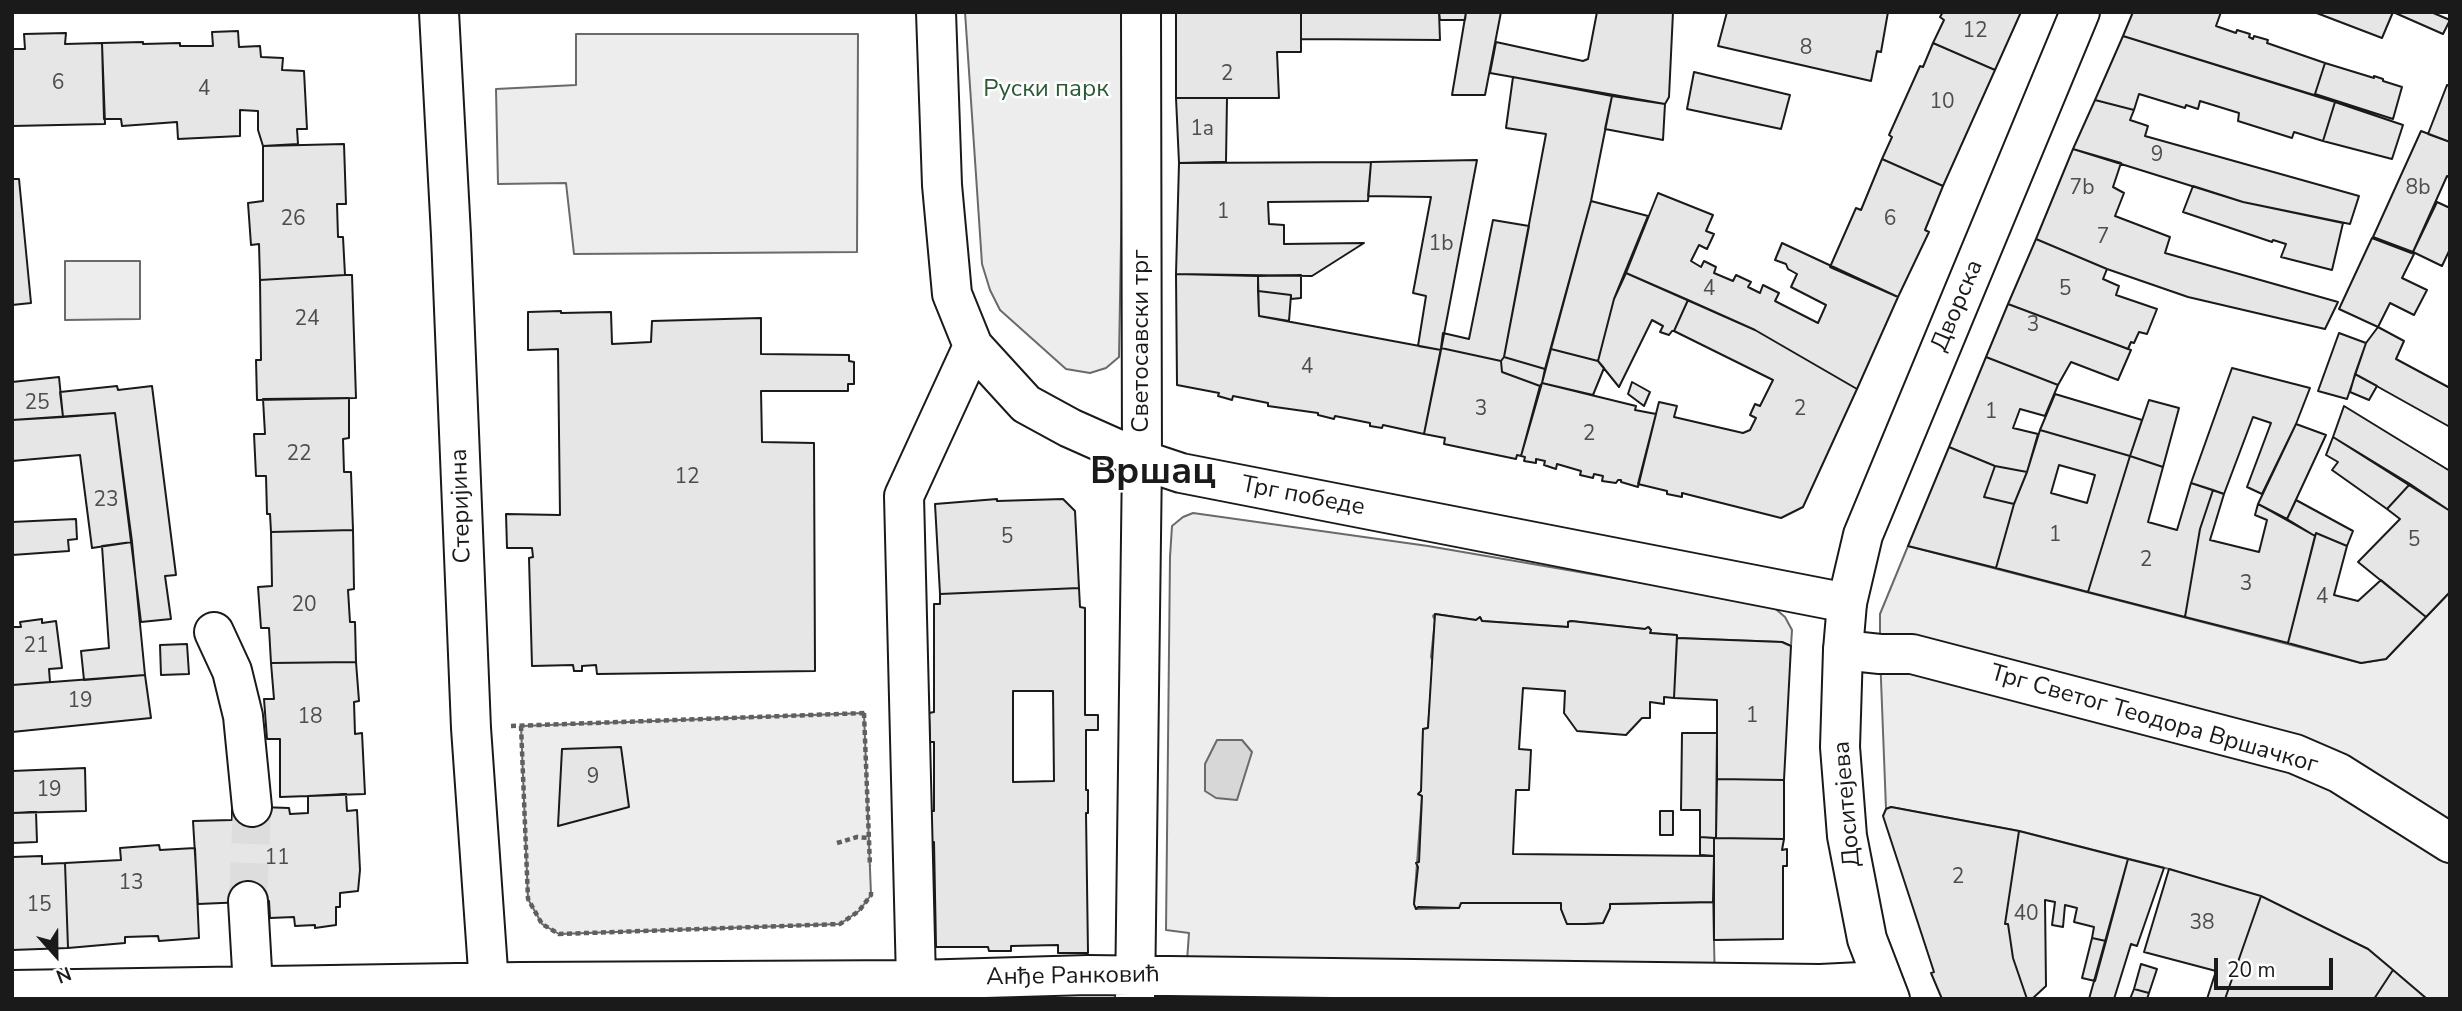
<!DOCTYPE html>
<html>
<head>
<meta charset="utf-8">
<style>
  body { margin:0 }
  #map { position:relative; width:2462px; height:1011px; overflow:hidden; background:#fff; font-family:"Nunito Sans",sans-serif }
  canvas { display:block }
  .frame { position:absolute; inset:0; border:14px solid #1a1a1a; pointer-events:none }
  .north { position:absolute; left:21px; top:920px; width:70px; height:70px; -webkit-text-stroke:5px #fff; paint-order:stroke; rotate:159deg; font-size:19px; font-weight:700; line-height:28px; text-align:center; color:#1a1a1a }
  .north::after { content:''; display:block; margin:auto; width:24px; height:32px; background:#1a1a1a; clip-path:polygon(50% 0,100% 100%,50% 72%,0 100%) }
  .scale { position:absolute; left:2214px; top:958px; width:119px; height:32px; box-sizing:border-box; border:4px solid #1a1a1a; border-top:0; padding-left:9px; font-size:21px; line-height:24px; white-space:nowrap; color:#1a1a1a; -webkit-text-stroke:5px #fff; paint-order:stroke }
</style>
</head>
<body>
<div id="map">
<canvas width="2462" height="1011"></canvas>
<div class="frame"></div>
<div class="north">N</div>
<div class="scale">20 m</div>
</div>
<script>
const g = document.querySelector('canvas').getContext('2d');
g.lineJoin = 'round';
function fillPath(path, color) { g.fillStyle = color; g.fill(path, 'evenodd'); }
function stroke(path, color, width, dash) { g.strokeStyle = color; g.lineWidth = width; g.lineCap = dash ? 'butt' : 'round'; g.setLineDash(dash || []); g.stroke(path); }
function write(font, color, halo, rows, align = 'center') {
  g.font = font + ' "Nunito Sans",sans-serif'; g.lineWidth = 5; g.setLineDash([]); g.textBaseline = 'middle'; g.strokeStyle = halo; g.fillStyle = color; for (const [text, x, y, turn = 0] of rows) {
    g.save(); g.translate(x, y); g.rotate((+turn || 0) * Math.PI / 180); g.textAlign = isNaN(turn) ? turn : align; if (halo) g.strokeText(text, 0, 0); g.fillText(text, 0, 0); g.restore();
  }
}
const built = new Path2D(`
  M965 12H1125L1119 357 1106 368 1090 373 1066 369 1000 310 990 290 982 264Z
  M576 34H858L857 252 574 254 566 183 498 184 496 89 576 85Z
  M65 261H140V319L65 320Z
  M1193 513 1428 546 1771 605 1785 617 1792 630 1791 646 1782 642 1677 638 1676 635 1650 633 1651 630 1649 627 1645 629 1571 621 1568 622V627L1482 621 1480 617 1476 620 1435 614 1433 616 1435 620 1431 657 1433 662 1428 728 1423 729 1422 796 1414 904 1416 909 1459 908 1461 903H1561V909L1567 924H1585L1603 923 1610 908V904L1713 902 1715 983 1186 975 1189 933 1166 930 1170 557 1172 526 1183 517Z
  M1908 546 2361 663 2386 659 2450 592V999H2427L2368 949 2230 888 2169 869 2019 831 1891 807 1886 809 1880 654V614Z
  M864 713 871 895 859 911 840 924 559 934 542 924 528 899 521 726Z`);
fillPath(built, '#ededed');
stroke(built, '#6a6a6a', 2);
const water = new Path2D(`
  M1217 740H1242L1252 752 1237 800 1216 798 1205 791V764Z`);
fillPath(water, '#d7d7d7');
stroke(water, '#6a6a6a', 2);
const building = new Path2D(`
  M1176 12H1301V52H1277L1279 98H1176Z
  M1301 12H1439L1440 40 1301 39Z
  M1439 12H1466L1465 20H1440Z
  M1466 12H1501L1485 95H1452Z
  M1597 12H1673L1669 97 1665 104 1490 73 1496 42 1583 61 1588 59Z
  M1727 12H1888L1881 52 1877 51 1871 81 1718 46Z
  M1943 12H2021L1995 70 1933 43 1944 20 1940 17Z
  M2133 12H2221L2216 26 2236 33 2237 30 2250 34 2249 37 2253 39 2254 36 2268 40 2267 43 2325 63 2315 94 2314 95 2123 36Z
  M2314 12H2393L2382 38Z
  M2393 12H2431L2450 20 2443 34Z
  M238 31 239 47 260 46 261 57 283 58 282 70 304 71 307 129H297L298 144 263 146 258 130V111L240 110V136L178 139 177 122 122 126 121 119H104L102 43 143 42V44L180 43V46H213L212 32Z
  M66 33 65 44 102 43 105 124 12 126V49H25L24 34Z
  M2123 36 2335 102 2323 141 2294 132 2292 138 2238 121 2239 113 2200 101 2198 109 2186 105 2185 108 2139 94 2134 110 2095 100Z
  M1933 43 1995 70 1943 186 1882 159 1892 137 1889 135 1920 66 1923 67Z
  M2325 63 2374 78V76L2383 79V81L2402 87 2393 119 2315 94Z
  M1694 72 1790 95 1781 129 1687 109Z
  M1513 77 1612 96 1591 201 1545 369 1504 357 1546 134 1506 128Z
  M2447 85 2450 86V142L2428 134Z
  M1612 96 1665 104 1663 140 1605 129Z
  M1176 98H1227L1226 162 1179 163Z
  M2095 100 2134 110 2130 120 2148 126 2145 136 2359 196 2350 224 2243 202 2073 149Z
  M2335 102 2403 125 2392 159 2323 141Z
  M2421 131 2450 142V177L2447 176 2413 252 2373 237Z
  M344 144 346 204H337L338 237H343L345 275 260 280 259 244 251 245 248 203 263 201V146Z
  M2073 149 2121 163 2113 187 2124 193 2115 216 2170 237 2165 253 2338 302 2325 329 2188 297 2107 269 2036 239Z
  M1882 159 1943 186 1925 230 1929 232 1898 297 1830 267 1856 208 1861 210Z
  M1477 160 1441 350 1418 346 1426 296 1413 293 1431 197 1368 196 1371 162Z
  M1371 162 1368 201 1268 202 1269 224 1284 225V244L1364 243 1312 276 1176 274 1179 163Z
  M12 179H19L31 303 12 305Z
  M2193 186 2243 202 2343 223 2332 270 2281 257 2286 244 2273 240 2272 242 2183 212Z
  M1658 193 1713 215 1706 231 1714 234 1707 249 1699 245 1691 261 1701 267 1704 261 1716 267 1714 273 1733 281 1736 275 1751 282 1748 287 1760 293 1763 285 1779 293 1775 301 1818 323 1826 305 1791 287 1797 274 1788 269 1786 264 1775 260 1782 243 1898 297 1857 389 1755 330 1626 273Z
  M1591 201 1648 216 1614 299 1598 361 1551 349Z
  M2437 202 2450 208V249L2442 266 2413 252Z
  M1493 220 1529 226 1504 357 1501 361 1441 348 1443 333 1469 339Z
  M2372 238 2414 254 2402 278 2427 290 2414 315 2390 303 2378 327 2339 309Z
  M2036 239 2107 269 2103 279 2119 286 2116 295 2157 309 2147 334 2139 332 2134 343 2131 342 2128 349 2008 304Z
  M1626 273 1688 300 1674 331H1672L1669 335 1660 332 1663 326 1652 320 1619 387 1598 361 1614 299Z
  M1176 274 1258 276 1259 316 1441 350 1424 434 1383 425 1382 428 1370 426V423L1335 416 1334 419 1318 415V413L1268 406V403L1233 396 1232 400 1218 396 1219 393 1177 385Z
  M345 275H352L356 398 257 400 256 360H261L260 280Z
  M1301 275V298L1291 299V295L1258 291V276Z
  M1258 291 1291 295 1289 321 1259 316Z
  M1688 300 1755 330 1857 389 1803 507 1781 518 1682 493V497L1667 494V491L1638 484 1659 402 1677 406 1674 417 1743 433 1750 430 1756 418 1750 415 1755 404 1760 406 1773 380 1674 331Z
  M2008 304 2131 350 2118 380 2071 362 2058 385 1986 357Z
  M561 311V313L611 312 612 344 651 342 652 321 761 318V354L849 355V361L854 362V384H848V391H761L762 442 814 443 815 671 597 674 596 665 582 666V671H574L573 665 532 666 529 558 533 557 532 548H507L506 514 560 515 558 349 528 350V312Z
  M2378 327 2404 341 2396 359 2450 388V427L2355 374 2366 343Z
  M2339 333 2366 343 2347 399 2318 391Z
  M1441 348 1501 361 1502 372 1540 386 1521 456 1517 455 1516 459 1444 444 1445 438 1424 434Z
  M1551 349 1598 361 1604 368 1593 395 1542 383Z
  M1504 357 1545 369 1542 383 1540 386 1502 372 1501 361Z
  M1986 357 2058 385 2045 416 2020 409 2013 428 2038 434 2027 472 1995 466 1949 447Z
  M2232 368 2310 388 2296 424 2262 494 2247 487 2271 423 2253 417 2224 494 2191 483Z
  M2355 374 2377 386 2369 400 2350 392Z
  M59 377 63 417 12 420V382Z
  M1632 382 1650 392 1644 406 1628 394Z
  M1542 383 1636 406 1635 410 1656 414 1638 487 1621 482V480H1618L1616 483 1602 481 1603 476 1594 474 1593 478 1580 475 1581 471 1557 464 1556 469 1544 465 1545 461 1536 459V463L1524 461 1525 457 1521 456Z
  M117 386 118 390 152 386 176 575 165 576 171 619 141 622 115 413 63 417 60 392Z
  M2055 394 2142 420 2130 456 2040 430Z
  M349 398V438L343 439 344 472H351L353 530 271 532 270 514H267L266 476H256L254 434H265L263 399Z
  M2149 400 2179 408 2163 467 2130 456Z
  M2344 406 2450 471V511L2333 437Z
  M115 413 132 542 92 548 80 455 12 461V420Z
  M2296 424 2326 435 2287 519 2258 504Z
  M2040 430 2130 456 2088 592 1996 568 2014 504 2027 472ZM2059 465 2095 475 2087 503 2051 493Z
  M2333 437 2410 484 2387 509 2332 470 2338 462 2326 455Z
  M1949 447 1995 466 1984 497 2014 504 1996 568 1908 546Z
  M2130 456 2163 467 2148 522 2177 530 2191 483 2213 490 2200 529 2185 617 2088 592Z
  M1995 466 2027 472 2014 504 1984 497Z
  M2410 484 2450 511V592L2426 617 2358 562 2400 519 2387 509Z
  M2213 490 2224 494 2210 540 2259 552 2267 520 2255 515 2258 504 2315 536 2288 643 2185 617 2200 529Z
  M997 499V501L1063 499 1075 511 1079 588 940 594 935 504Z
  M2296 500 2353 531 2347 546 2316 533 2315 536 2287 519Z
  M76 519 77 539 68 540 69 551 12 555V522Z
  M353 530 354 589 348 590 350 622H355L356 662 271 663 269 628H261L258 587 272 586 271 532Z
  M2316 533 2347 546 2334 595 2358 601 2381 580 2426 617 2386 659 2361 663 2288 643Z
  M132 542 145 675 84 680 81 651 109 648 102 546Z
  M1079 588 1080 607 1085 608V715H1098V730H1086V790H1088V813H1086L1088 953H1058V945L1011 946V951H989L988 947H936L934 842H930V811H934V742H930L929 713 934 712V604H940V594ZM1013 691H1053L1054 781 1013 782Z
  M1435 614 1476 620 1480 617 1482 621 1568 627V622L1571 621 1645 629 1648 627 1651 630 1650 633 1677 635 1674 698 1664 697V704L1650 702V718H1642L1626 735 1577 731 1564 713 1565 691 1523 688 1519 749 1531 750 1529 790H1516L1513 854 1714 856 1713 902 1610 904V908L1603 923 1585 924H1567L1561 909V903H1461L1459 908 1418 907 1416 909 1414 904 1418 867 1416 863 1419 862 1422 796 1418 794 1421 791 1423 729 1428 728Z
  M42 619V623L56 621 62 668 49 669 50 682 12 685V627H21L20 622Z
  M1677 638 1782 642 1791 646 1784 780 1717 779V700L1674 698Z
  M187 644 189 674 161 675 160 645Z
  M356 662 359 701 354 702 355 734 362 733 365 794 280 797V739H267L264 699H274L271 663Z
  M145 675 151 718 12 732V685Z
  M1682 733H1717L1716 838 1700 837V810H1681Z
  M621 747 629 807 558 826 562 749Z
  M85 768 86 811 12 813V771Z
  M1717 779 1784 780V839L1716 838Z
  M346 794 347 811 357 810 360 870 358 891 340 893V907H336V925L315 928V925L295 926 294 917 270 918 269 901 198 904 193 821 232 820V806L289 808 290 814 308 813V796Z
  M1891 807 2019 831 2005 924H2008L2013 958 2027 999H1942L1931 973 1934 972 1883 816 1886 809Z
  M1660 811H1673V835H1660Z
  M36 812 37 842 12 843V813Z
  M2019 831 2128 859 2106 941 2092 938 2094 927 2074 922 2077 908 2065 905 2063 927 2052 925 2055 902 2045 900 2046 986 2032 999H2027L2013 958 2008 924H2005Z
  M1700 837 1714 838V856L1700 855Z
  M1714 838 1784 839 1782 850 1787 849V866H1783V939L1714 940Z
  M159 845 160 850 195 848 199 938 159 941 158 936 125 937V943L68 948 65 863 121 860 120 848Z
  M42 856V864L65 863 68 948 12 950V857Z
  M2128 859 2164 868 2137 946 2131 944 2114 999H2089Z
  M2169 869 2261 896 2225 999H2207L2216 971 2144 952Z
  M2261 896 2368 949 2393 970 2374 999H2225Z
  M2092 938 2106 941 2095 981 2082 978Z
  M2141 964 2157 969 2149 993 2134 989Z
  M2393 970 2427 999H2374Z
  M2134 989 2149 993 2147 999H2130Z`);
fillPath(building, '#e6e6e6');
stroke(building, '#1a1a1a', 2);
stroke(new Path2D(`
  M248 901 252 807`), '#ddd', 38, [38, 19]);
const minor = new Path2D(`
  M439 12 451 235 471 728 490 999
  M936 12 942 185 952 294 973 346 1026 404 1070 428 1142 460 1181 473 1847 603
  M214 632 232 671 243 716 252 807
  M1843 650 1880 654H1912L2295 754 2339 773 2450 843
  M248 901 253 987
  M916 980 904 496 973 346
  M12 990 521 982 916 980 1088 975 1820 984 1882 981
  M1135 999 1142 460 1141 12`);
const major = new Path2D(`
  M1890 999 1867 939 1847 836 1840 747 1843 650 1847 603 1863 535 2080 12`);
stroke(minor, '#1a1a1a', 42);
stroke(major, '#1a1a1a', 42);
stroke(new Path2D(`
  M864 713 870 866
  M511 726 866 713
  M521 726 528 899 542 924 559 934 840 924 859 911 871 895V892
  M837 843 857 837 869 838`), '#5f5f5f', 4.5, [5, 3.5]);
stroke(minor, '#fff', 38);
stroke(major, '#fff', 38);
write('21px', '#4d4d4d', null, [
  ["12",1975,32],
  ["8",1806,49],
  ["2",1227,75],
  ["6",58,84],
  ["4",204,90],
  ["10",1942,103],
  ["1a",1202,130],
  ["9",2157,156],
  ["7b",2082,189],
  ["8b",2418,189],
  ["1",1223,213],
  ["26",293,220],
  ["6",1890,220],
  ["7",2103,238],
  ["1b",1441,245],
  ["4",1709,290],
  ["5",2065,290],
  ["24",307,320],
  ["3",2033,326],
  ["4",1307,368],
  ["25",37,404],
  ["3",1481,410],
  ["2",1800,410],
  ["1",1991,413],
  ["2",1589,435],
  ["22",299,455],
  ["12",687,478],
  ["23",106,501],
  ["1",2055,536],
  ["5",1007,538],
  ["5",2414,541],
  ["2",2146,561],
  ["3",2246,585],
  ["4",2322,598],
  ["20",304,606],
  ["21",36,647],
  ["19",80,702],
  ["1",1752,717],
  ["18",310,718],
  ["9",593,778],
  ["19",49,791],
  ["11",277,859],
  ["2",1958,878],
  ["13",131,884],
  ["15",39,906],
  ["40",2026,915],
  ["38",2202,924]
]);
write('24px', '#2b5a34', '#fff', [
  ["Руски парк",1046,90]
]);
write('24px', '#1a1a1a', '#fff', [
  ["Дворска",1958,306,-67],
  ["Светосавски трг",1142,341,-90],
  ["Трг победе",1303,497,11],
  ["Стеријина",462,506,-92],
  ["Трг Светог Теодора Вршачког",2154,720,16],
  ["Доситејева",1848,804,-95],
  ["Анђе Ранковић",1073,977,-1]
]);
write('bold 38px', '#1a1a1a', '#fff', [
  ["Вршац",1153,474]
]);
</script>
</body>
</html>
